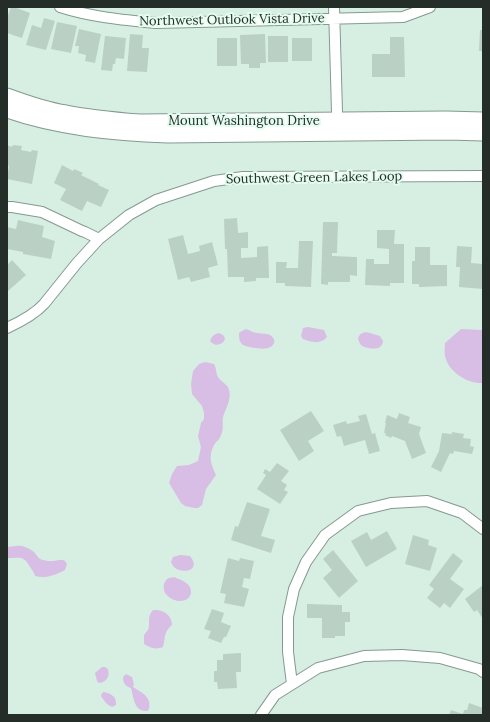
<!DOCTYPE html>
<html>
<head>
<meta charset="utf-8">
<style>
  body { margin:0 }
  #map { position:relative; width:490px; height:722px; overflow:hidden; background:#d7efe3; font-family:Lora,serif }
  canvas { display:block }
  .frame { position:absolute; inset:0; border:8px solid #252d29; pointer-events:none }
</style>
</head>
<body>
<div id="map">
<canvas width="490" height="722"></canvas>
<div class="frame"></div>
</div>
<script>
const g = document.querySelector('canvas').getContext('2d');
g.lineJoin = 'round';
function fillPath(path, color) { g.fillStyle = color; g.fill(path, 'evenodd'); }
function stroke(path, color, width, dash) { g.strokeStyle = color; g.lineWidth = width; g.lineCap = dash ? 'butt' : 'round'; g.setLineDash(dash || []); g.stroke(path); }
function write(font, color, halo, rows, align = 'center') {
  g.font = font + ' Lora,serif'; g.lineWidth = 4; g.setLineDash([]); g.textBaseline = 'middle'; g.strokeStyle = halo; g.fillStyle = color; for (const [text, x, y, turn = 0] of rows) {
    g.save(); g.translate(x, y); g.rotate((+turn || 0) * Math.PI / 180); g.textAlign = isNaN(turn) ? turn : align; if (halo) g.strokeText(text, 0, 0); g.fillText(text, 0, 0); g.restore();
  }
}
fillPath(new Path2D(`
  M308 327 324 330 327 337C320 345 312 342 303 339L301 336 303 328Z
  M246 329C250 330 253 333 258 333 262 334 266 333 270 335 277 339 275 346 268 348 263 350 247 347 243 345 239 342 239 337 239 333L242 331Z
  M461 329 483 330V383C468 384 448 372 445 356 444 352 445 347 445 343Z
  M366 332 380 336 383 341C383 343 382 345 380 347 376 350 364 348 361 345 359 343 359 341 358 339 359 334 362 333 366 332Z
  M219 333 223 335 225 338C224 343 221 344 216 345L212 343 210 341C212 336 214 334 219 333Z
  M205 362 214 364C216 367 216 371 217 375 219 380 225 383 228 387 233 398 226 407 223 417 222 423 224 429 221 435 220 439 216 442 214 445 208 457 211 464 216 475L206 489 202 505 198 508H194L185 506 181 503 169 483 172 474 177 466 189 465 198 461 201 447 198 436 201 423 204 419V413L202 406 192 394 191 384 193 371 199 364Z
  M16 546C22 545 29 548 34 552 37 555 38 559 43 560 46 561 50 561 53 561 59 561 63 557 67 564L65 570C55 575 46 579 35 576 34 572 32 570 30 567 24 555 19 558 7 558V547Z
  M180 555 190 556C204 573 175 576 171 562L173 557Z
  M174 577C181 580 192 583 191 593 188 608 160 600 164 584 166 579 168 578 174 577Z
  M153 610C163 609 172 615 172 625 163 633 166 637 163 647 156 650 150 648 144 644V635C145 633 147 632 148 630 151 623 146 618 153 610Z
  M102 667H105L108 669C110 676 107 682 99 683L97 681 95 673Z
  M126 674 132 677 134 684 133 687C136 689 138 690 141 692 148 696 152 704 148 711 134 712 134 699 131 688 125 686 123 683 123 677Z
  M104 692C111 694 117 696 116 705L112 707C107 705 104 701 101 696L102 693Z`), '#d8bee4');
fillPath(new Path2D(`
  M11 7H14L30 13 22 38 7 33V18Z
  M44 18 55 21 46 50 26 45 32 25 41 28Z
  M57 22 77 26 71 53 51 49Z
  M79 29 101 34 95 63 85 61 86 55 78 53 79 46H75Z
  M480 30H483V51H479Z
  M130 34 143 35 142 48H149L147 72 127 71Z
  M265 34 266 63H260V68H249V64H241L240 35Z
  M105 36 126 38 124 59 116 58 115 64H113L112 71 101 70Z
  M268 36H288V62H268Z
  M390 37H404L405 77H372V54H390Z
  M217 38H237V66H217Z
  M292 38H312V61H292Z
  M7 145 12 147 13 145 22 146 21 150 31 152 32 150 38 151 32 184 7 179 9 166 7 165Z
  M62 165 73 171 74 169 83 173 81 175 99 184 98 185 109 190 101 207 87 201 82 211 60 200 66 189 54 183Z
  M237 218 238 233 248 232V248H241V258L257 257V247L268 246 269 278H256V281L244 282V277H228L227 249H225L224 219Z
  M18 220 44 226 42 237 55 241 51 259 23 254V252L7 249V227L16 229Z
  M323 222H338L337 253H332V256L357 257V276L350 275V282H328V285L321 284Z
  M377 230H395L394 244H404V283H390V286L365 285 366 259H374V264H389V249L377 248Z
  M183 235 188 254 200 251 199 246 212 242 218 265 208 268 210 277 191 282 189 277 178 280 168 239Z
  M299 241H313L311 287 285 286V283H276V262H287L286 268H298Z
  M457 246 472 247 471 263 483 264V289L459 287 460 267H456Z
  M415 247H430V265H447V286L419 287V284H412V261H415Z
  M12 260 26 275 7 292V265Z
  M311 411 324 431 308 441 314 451 299 461 280 430Z
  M399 413 410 417 408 423 421 427 419 434 426 453 412 459 405 441 392 436 391 438 385 435 386 433H384L386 423H385L387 415 397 419Z
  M366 414 372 434 375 433 380 451 369 454 365 440 344 446 341 436 337 437 333 425 346 421 347 424 360 421 358 416Z
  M452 432 464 434 463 438 471 439 470 446 474 447 472 454 454 451 453 454 450 453 441 472 431 467 439 451 442 433 452 434Z
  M277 463 289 471 281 481 287 485 284 490 288 492 280 504 257 489 266 475 263 473 265 469 270 472Z
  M247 502 270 509 261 536 275 540 271 553 231 540 235 526 238 527Z
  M387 531 397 549 366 567 351 541 367 532 371 540Z
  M413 535 429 540 428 545 437 548 430 571 405 564Z
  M333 550 358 581 339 598 323 578 332 570 323 559Z
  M453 553 463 561 450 579 464 589 450 608 444 603 440 608 427 598 434 589 429 585Z
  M228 558 239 561 240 558 254 561 250 579 244 578 242 587 249 589 244 607 224 603 226 594 220 593Z
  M483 585V619L477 610 474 612 465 599Z
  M307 604 342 605V612H350V622H345V636H335V638H322V618H307Z
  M212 609 224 613 221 622 231 626 226 637H224L221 643 208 638 211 631 204 629Z
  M241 653V672H236L237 688 218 689 217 682H214V671H217V660H223V654Z
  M469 703 483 708V715H449L451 710 463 714 464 710H467Z`), '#bad0c5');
const street = new Path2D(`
  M60 7C91 17 123 20 156 23L403 17 430 7
  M334 7 337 112 336 126
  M7 207H12L42 212 82 231 85 232 99 239
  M7 328C20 322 34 315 44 304L77 263 99 239 129 215 156 200 214 181 243 177 483 176
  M292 684 288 652V617L294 589 306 562 325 535 358 511 391 503 427 501 462 513 483 529
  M261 715 275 695 318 668 364 656 402 655 440 658 479 669 483 672`);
const secondary = new Path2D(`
  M7 96C26 103 46 110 66 113 91 118 115 120 140 122L446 119 483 120
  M7 110C59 128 114 133 168 135L447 132 483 133`);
stroke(street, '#849a8f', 12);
stroke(secondary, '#849a8f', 17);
stroke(street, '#fff', 10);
stroke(secondary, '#fff', 15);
write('13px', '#252d29', '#e5fcf0', [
  ["Northwest Outlook Vista Drive",232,20,-1],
  ["Mount Washington Drive",244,121],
  ["Southwest Green Lakes Loop",314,178,-1]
]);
</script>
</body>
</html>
